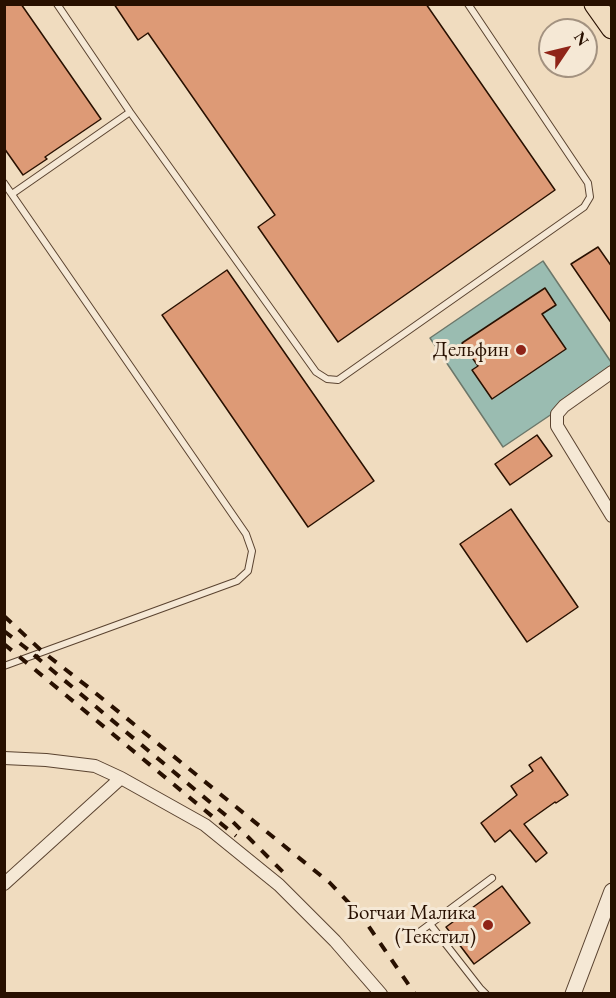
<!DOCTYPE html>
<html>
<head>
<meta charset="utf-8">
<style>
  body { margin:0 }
  #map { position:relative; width:616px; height:998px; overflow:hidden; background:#f0dcbf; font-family:"EB Garamond",serif }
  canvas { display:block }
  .frame { position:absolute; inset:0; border:6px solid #281000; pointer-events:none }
  .north { position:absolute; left:538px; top:18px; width:60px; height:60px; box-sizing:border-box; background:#f5e8d5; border:2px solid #a39280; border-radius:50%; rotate:55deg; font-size:16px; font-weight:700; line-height:24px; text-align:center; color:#281000 }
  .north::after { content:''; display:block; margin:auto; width:21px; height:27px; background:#8f2418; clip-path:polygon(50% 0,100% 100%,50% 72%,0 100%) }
</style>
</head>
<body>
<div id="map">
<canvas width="616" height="998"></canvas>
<div class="frame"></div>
<div class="north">N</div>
</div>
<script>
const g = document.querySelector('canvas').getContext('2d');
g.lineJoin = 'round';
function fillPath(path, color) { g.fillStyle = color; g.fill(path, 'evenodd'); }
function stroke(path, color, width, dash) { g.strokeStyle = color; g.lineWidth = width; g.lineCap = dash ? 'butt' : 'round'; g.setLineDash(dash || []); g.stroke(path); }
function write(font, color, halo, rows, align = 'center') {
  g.font = font + ' "EB Garamond",serif'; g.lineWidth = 6; g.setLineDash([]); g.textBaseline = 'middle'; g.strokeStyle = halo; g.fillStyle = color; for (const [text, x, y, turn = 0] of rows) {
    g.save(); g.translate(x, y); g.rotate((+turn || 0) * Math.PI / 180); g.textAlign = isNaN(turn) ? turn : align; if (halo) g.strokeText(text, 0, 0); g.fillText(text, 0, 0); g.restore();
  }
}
const water = new Path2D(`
  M543 261 611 362V374L503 447 430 338Z`);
fillPath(water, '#9abcb1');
stroke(water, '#6c776a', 1.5);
const building = new Path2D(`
  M4 4H21L101 119 45 157 47 159 23 175 4 148Z
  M114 4H426L555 190 338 342 258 227 275 215 148 33 138 40Z
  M598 247 612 267V324L571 264Z
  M227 270 374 481 308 527 162 315Z
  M545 288 556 305 542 314 566 349 492 399 472 370 478 366 462 343Z
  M537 435 552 456 510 485 495 464Z
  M511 509 578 607 527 642 460 544Z
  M541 757 568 795 556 803 555 802 524 824 547 853 536 862 510 830 495 842 481 823 517 795 511 786 533 771 529 765Z
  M502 886 530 923 474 964 446 927Z`);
fillPath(building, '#dd9a76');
stroke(building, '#281000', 1.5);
const service = new Path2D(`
  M57 4 130 112 316 372 327 379 338 380 584 207 590 197 588 183 468 4
  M4 183 246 534 252 551 248 571 237 581 4 666
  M12 194 130 112
  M430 924 480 988 486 994
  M418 933 492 878`);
const minor = new Path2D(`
  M612 372 564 406 557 414V426L612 516
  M4 758 46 760 95 766 121 778 4 884
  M121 778 205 825 279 885 335 941 381 994`);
const tertiary = new Path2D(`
  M573 994 612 891`);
const trunk = new Path2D(`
  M595 4 612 28`);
stroke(service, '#5a4330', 8);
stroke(minor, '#5a4330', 14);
stroke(tertiary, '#5a4330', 17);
stroke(trunk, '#281000', 23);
stroke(new Path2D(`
  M611 64 612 66`), '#281000', 2, [1.5, 3]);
stroke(service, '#f5e8d5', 6);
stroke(minor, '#f5e8d5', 12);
stroke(tertiary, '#f5e8d5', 15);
stroke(trunk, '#f0dcbf', 21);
stroke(new Path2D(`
  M4 616 43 652 88 687 330 883 363 918 415 994
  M4 631 39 658
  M4 644 236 836
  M34 655 229 818 289 878`), '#281000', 4, [10, 10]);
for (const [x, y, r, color] of [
  [521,350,6,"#8f2418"],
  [488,925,6,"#8f2418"]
]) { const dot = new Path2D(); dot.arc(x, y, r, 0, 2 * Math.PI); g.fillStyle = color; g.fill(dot); stroke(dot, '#f5e8d5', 2); }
write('21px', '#281000', '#f5e8d5', [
  ["Дельфин",509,350],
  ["Богчаи Малика",476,913],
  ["(Текстил)",476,937]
], 'right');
</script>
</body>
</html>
